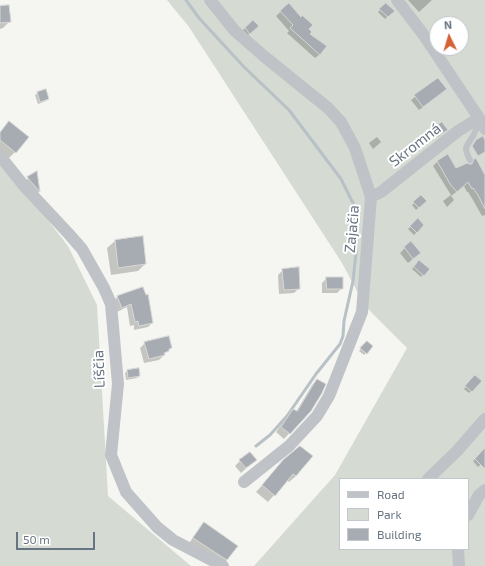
<!DOCTYPE html>
<html>
<head>
<meta charset="utf-8">
<style>
  body { margin:0 }
  #map { position:relative; width:485px; height:566px; overflow:hidden; background:#f5f6f2; font-family:"Exo 2",sans-serif }
  canvas { display:block }
  .legend { position:absolute; left:339px; top:478px; width:130px; height:72px; box-sizing:border-box; background:#fff; border:1px solid #c2c7cd; margin:0; padding:5px 7px; list-style:none; font-size:12px; color:#677481 }
  .legend li { display:flex; align-items:center; gap:8px; height:20px }
  .legend b { width:20px; border:1px solid #c2c7cd }
  .north { position:absolute; left:429px; top:16px; width:40px; height:40px; box-sizing:border-box; background:#fff; border:1px solid #c2c7cd; border-radius:50%; rotate:355deg; font-size:11px; font-weight:700; line-height:16px; text-align:center; color:#677481 }
  .north::after { content:''; display:block; margin:auto; width:14px; height:18px; background:#d46234; clip-path:polygon(50% 0,100% 100%,50% 72%,0 100%) }
  .scale { position:absolute; left:16px; top:532px; width:79px; height:18px; box-sizing:border-box; border:2px solid #677481; border-top:0; padding-left:5px; font-size:12px; line-height:14px; white-space:nowrap; color:#677481; -webkit-text-stroke:3px #fff; paint-order:stroke }
</style>
</head>
<body>
<div id="map">
<canvas width="485" height="566"></canvas>
<ul class="legend">
<li><b style="height:5px;background:#bfc2c6"></b>Road</li>
<li><b style="height:11px;background:#d5dad2"></b>Park</li>
<li><b style="height:11px;background:#a6acb2"></b>Building</li>
</ul>
<div class="north">N</div>
<div class="scale">50 m</div>
</div>
<script>
const g = document.querySelector('canvas').getContext('2d');
g.lineJoin = 'round';
function fillPath(path, color) { g.fillStyle = color; g.fill(path, 'evenodd'); }
function stroke(path, color, width, dash) { g.strokeStyle = color; g.lineWidth = width; g.lineCap = dash ? 'butt' : 'round'; g.setLineDash(dash || []); g.stroke(path); }
function write(font, color, halo, rows, align = 'center') {
  g.font = font + ' "Exo 2",sans-serif'; g.lineWidth = 4; g.setLineDash([]); g.textBaseline = 'middle'; g.strokeStyle = halo; g.fillStyle = color; for (const [text, x, y, turn = 0] of rows) {
    g.save(); g.translate(x, y); g.rotate((+turn || 0) * Math.PI / 180); g.textAlign = isNaN(turn) ? turn : align; if (halo) g.strokeText(text, 0, 0); g.fillText(text, 0, 0); g.restore();
  }
}
fillPath(new Path2D(`
  M167 0H485V566H254L335 475 407 348 365 306 342 263 189 27ZM437 24H461V48H437ZM340 479H468V549H340Z
  M0 165 44 215 68 246 97 305 108 496 191 566H0Z`), '#d5dad2');
fillPath(new Path2D(`
  M408 0H432L419 12Z
  M289 4 308 30V34L320 54 315 58 287 33 289 31 276 16Z
  M386 4 393 11 385 19 378 12Z
  M0 7 10 21 3 28 0 29Z
  M253 21 257 26 248 35 243 30Z
  M438 79 442 93 419 110 411 100Z
  M38 93 48 99 46 101 38 104 35 95Z
  M9 122 15 152 8 159 0 153V132Z
  M435 128 444 132 438 137 433 130Z
  M377 137 381 142 373 149 369 143Z
  M448 156 456 169 470 165 475 160 485 178V215L482 216 473 200 468 192H467L464 186 451 196 454 200 447 207 443 201 451 195 433 166 437 162Z
  M36 172 39 192 34 196 23 183Z
  M421 196 426 201 416 210 412 205Z
  M418 220 423 225 414 235 408 229Z
  M142 237 145 264 138 271 111 275 107 248 115 241Z
  M405 248 414 258 408 263 400 253Z
  M419 261 428 269 421 277 412 269Z
  M283 270 299 288 294 293 279 294 278 275Z
  M327 278 342 288 337 293H322V283Z
  M142 288 152 323 148 327 134 330V325L130 326 127 307 117 312 113 302 117 297Z
  M367 342 372 346 364 355 359 351Z
  M145 343 171 348 160 355 166 353 159 360 144 363 140 348Z
  M127 371 139 376 137 378 126 380 125 373Z
  M473 378 480 381 469 393 464 389Z
  M317 380 310 411 284 439 276 432 288 415 293 410 296 412 312 385Z
  M482 452 485 455V460L478 467 473 461Z
  M255 460 241 473 235 466 240 461Z
  M284 461 296 476 289 482 287 480 268 502 256 492Z
  M204 523 227 560 222 565 189 543Z`), '#0003');
stroke(new Path2D(`
  M186 0 199 18 244 67 289 110 341 179 353 203 356 213V253L353 281 344 321 343 336 340 344 316 374 287 416 270 435 256 446`), '#b8c1c6', 3);
const building = new Path2D(`
  M289 3 301 17 302 15 313 25 309 29 312 32 310 34 327 46 320 55 290 28 293 25 280 11Z
  M386 3 395 11 388 17 379 9Z
  M9 5 11 22 0 23V6Z
  M253 20 259 26 250 34 245 28Z
  M438 78 447 89 423 107 414 95Z
  M46 89 49 99 40 102 37 92Z
  M9 121 29 137 16 153 0 140V133Z
  M442 122 448 130 440 135 434 127Z
  M483 136 485 140V152L478 156 472 146 476 140Z
  M448 154 456 168 467 163 469 164H472L474 159 476 158 485 175V209L478 195 473 188 472 189 468 182 457 192 450 184 437 161Z
  M37 171 40 192 27 177Z
  M421 195 427 201 419 208 413 202Z
  M418 218 424 225 417 233 410 226Z
  M143 236 146 264 118 268 115 240Z
  M411 241 421 253 413 259 404 247Z
  M419 260 430 269 424 276 414 267Z
  M299 267 300 289 284 290 282 269Z
  M326 277H343V289H327Z
  M143 287 146 295 148 294 153 323 139 326 138 321 135 322 131 304 122 308 117 296Z
  M169 336 172 348 169 349V351L164 353 165 355 149 359 144 342Z
  M367 341 373 346 367 354 360 348Z
  M139 368 140 376 128 378 127 370Z
  M475 375 482 381 472 392 465 386Z
  M317 379 326 384 322 393 311 411 290 434 281 427 293 409 297 411Z
  M300 446 313 456 296 476 293 474 275 496 262 485 283 460Z
  M485 448V469L475 459Z
  M250 452 257 460 246 468 239 460Z
  M204 522 238 546 227 560 193 538Z`);
fillPath(building, '#a6acb2');
stroke(building, '#d7d7d5', 1);
stroke(new Path2D(`
  M470 160C463 146 466 148 473 136 476 131 477 125 479 120`), '#bfc2c6', 6);
stroke(new Path2D(`
  M210 0 235 31 265 57 328 108 341 122 355 148 371 197 362 312 329 396 317 416 289 446 244 482
  M397 0 423 34 479 118
  M0 156 25 187 68 233 82 249 104 288 111 304 118 384 111 455 126 492 157 527 173 540 223 566
  M371 197 381 192 458 131 479 118 485 129
  M428 479 457 451 485 419
  M468 515 479 495 485 490
  M458 549 459 566`), '#bfc2c6', 12);
write('15px', '#677481', '#fff', [
  ["Skromná",415,145,-38],
  ["Zajačia",352,229,-85],
  ["Líščia",99,369,-92]
]);
</script>
</body>
</html>
